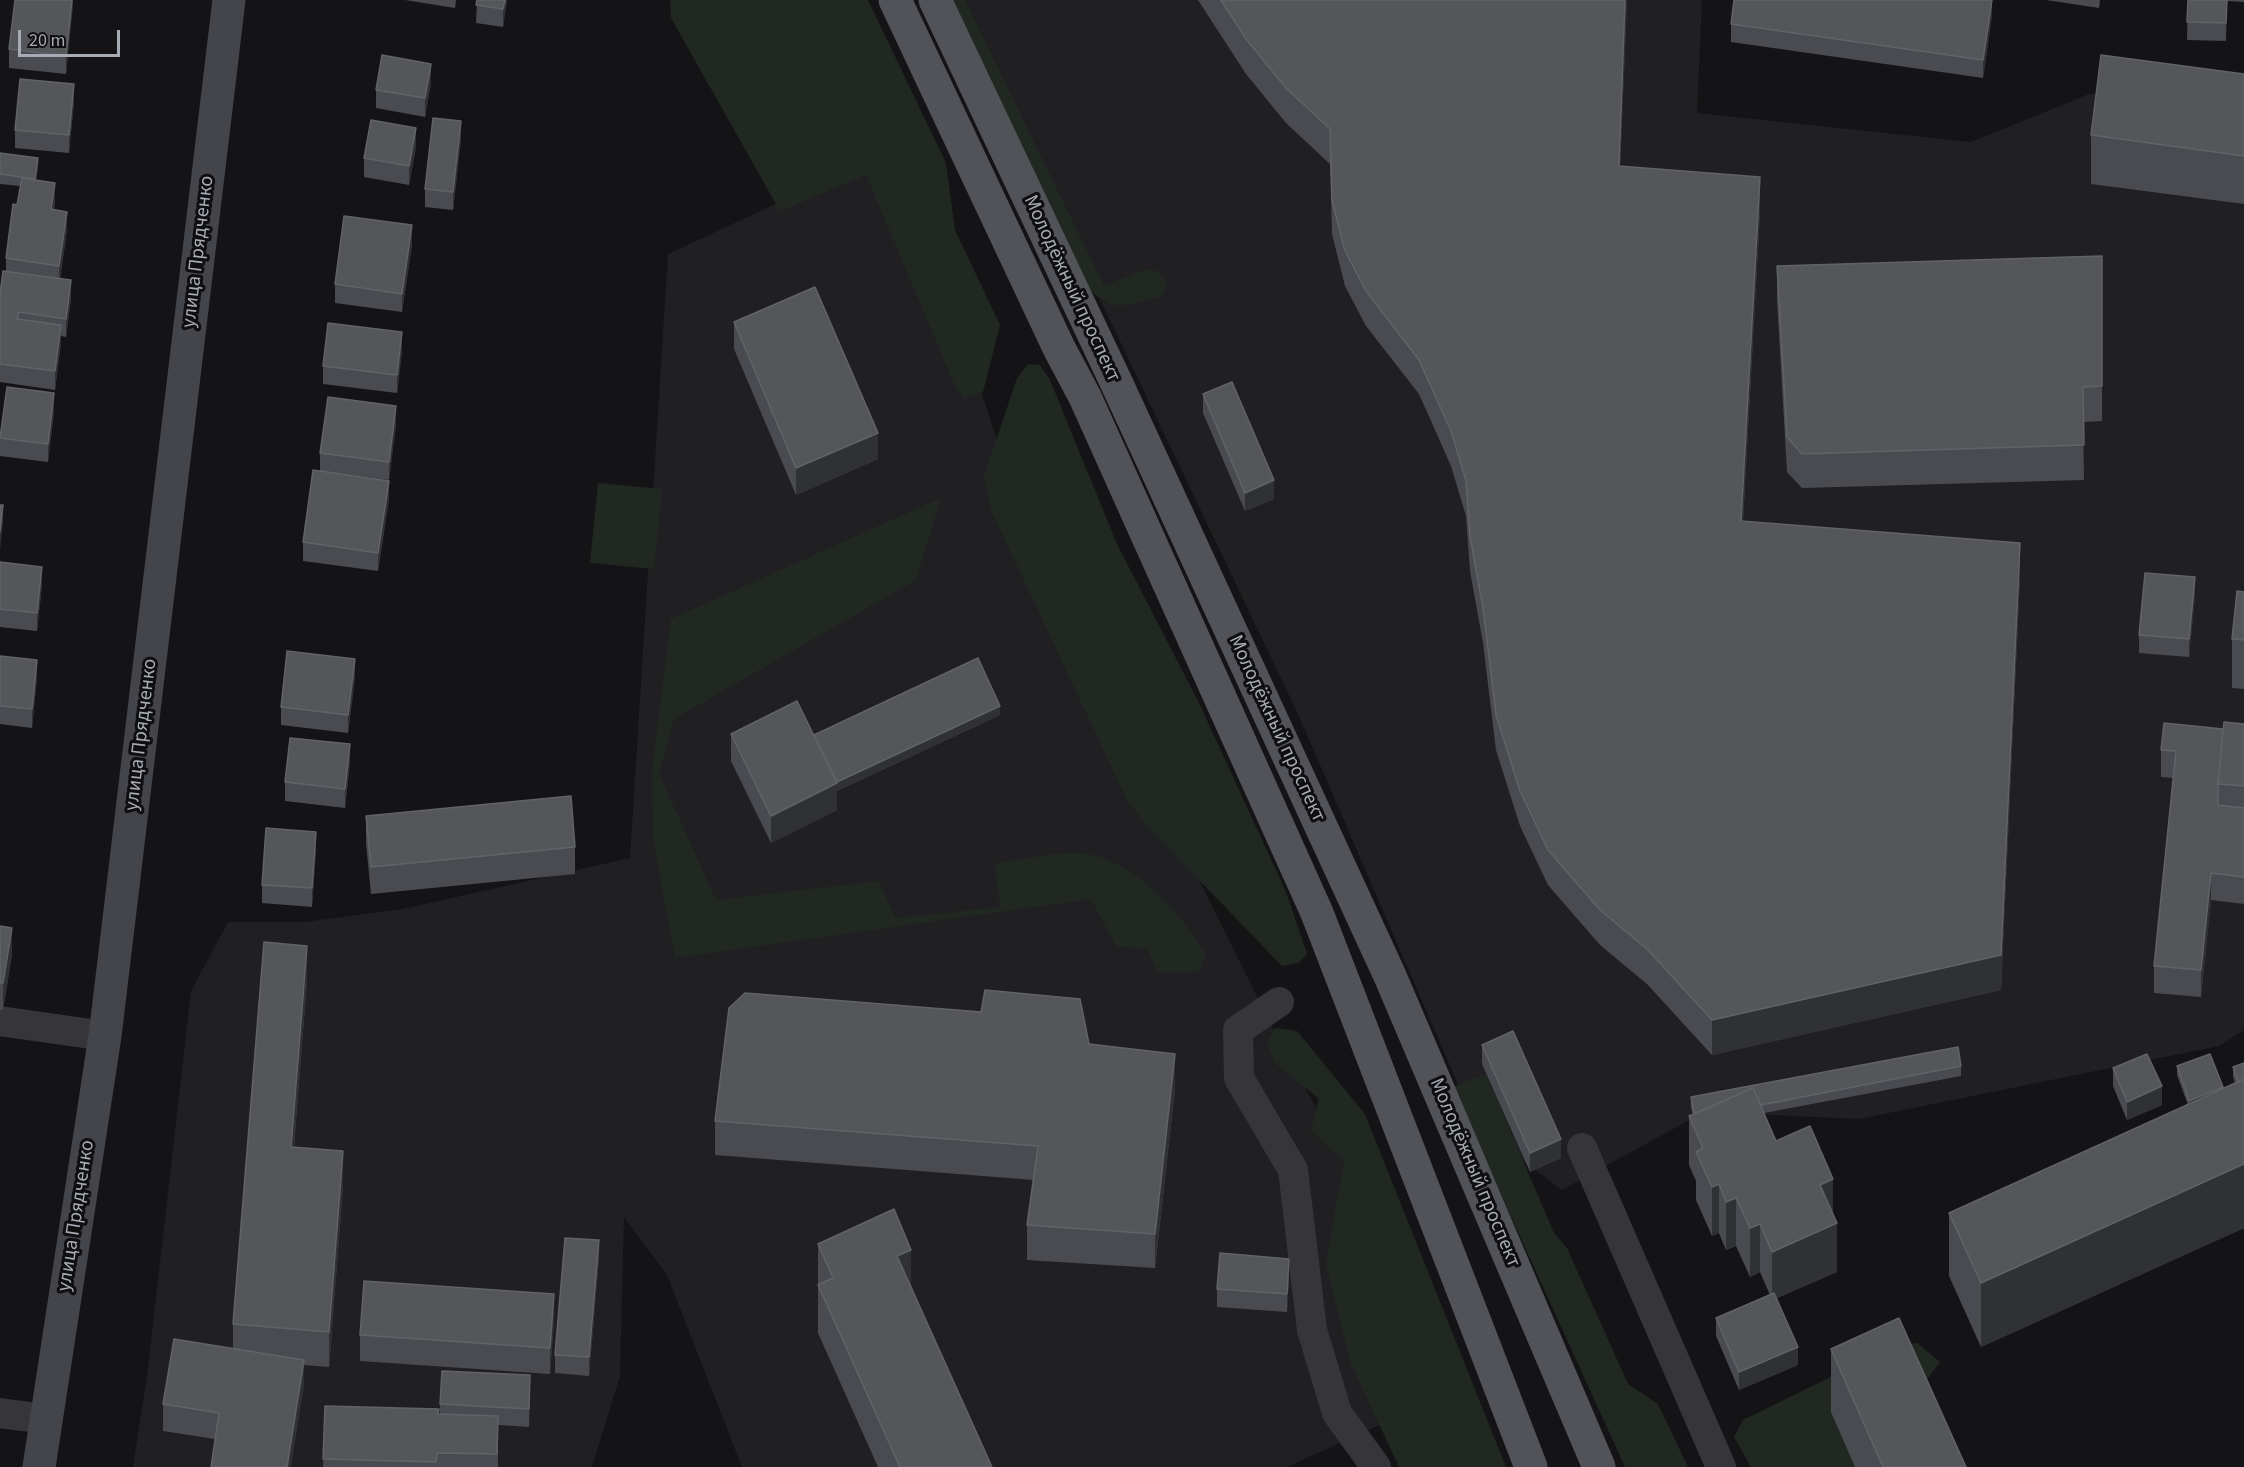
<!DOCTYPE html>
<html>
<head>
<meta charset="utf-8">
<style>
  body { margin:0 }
  #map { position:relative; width:2244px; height:1467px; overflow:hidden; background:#141416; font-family:"Source Sans 3",sans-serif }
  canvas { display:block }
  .scale { position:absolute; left:18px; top:30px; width:102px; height:27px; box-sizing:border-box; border:3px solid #a7abb4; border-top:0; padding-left:8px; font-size:18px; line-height:21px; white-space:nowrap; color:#a7abb4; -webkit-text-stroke:4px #0f0f11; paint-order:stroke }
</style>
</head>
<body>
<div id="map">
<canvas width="2244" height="1467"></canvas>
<div class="scale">20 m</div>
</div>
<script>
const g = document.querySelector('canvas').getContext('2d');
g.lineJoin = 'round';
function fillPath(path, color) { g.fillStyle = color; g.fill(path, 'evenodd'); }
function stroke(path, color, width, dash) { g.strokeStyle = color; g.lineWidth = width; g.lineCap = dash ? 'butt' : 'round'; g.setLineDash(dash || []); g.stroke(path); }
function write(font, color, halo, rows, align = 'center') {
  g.font = font + ' "Source Sans 3",sans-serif'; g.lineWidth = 6; g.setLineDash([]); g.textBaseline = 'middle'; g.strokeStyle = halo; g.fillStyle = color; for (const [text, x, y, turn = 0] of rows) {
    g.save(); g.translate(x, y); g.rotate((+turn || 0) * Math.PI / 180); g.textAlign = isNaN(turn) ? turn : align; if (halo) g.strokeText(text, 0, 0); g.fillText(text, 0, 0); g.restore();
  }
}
fillPath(new Path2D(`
  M957 0H1702L1697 113 1971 142 2089 94 2244 101V1030L2219 1046 1859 1119 1704 1112 1562 1190 1476 1126 1298 714Z
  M866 162 921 207 1029 538 1289 1061 1348 1161 1448 1394 1287 1467H742L667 1275 624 1217 620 1376 592 1467H133L148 1368 191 991 228 922H305L403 909 630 858 668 254Z`), '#202022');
fillPath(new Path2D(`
  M670 0H868L946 163 955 230 1000 325 983 392 964 399 956 388 866 175 780 211 671 18Z
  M951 0H965L1104 286 1146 269 1160 272 1167 284 1161 296C1123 306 1113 315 1083 283Z
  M1028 364 1040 365 1050 380 1117 544 1199 703 1286 892 1307 954 1299 963 1282 966 1147 826 1126 798 991 510 984 477 1017 378Z
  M598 483 662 489 654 569 590 563Z
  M941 498 916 580 674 719 659 774 716 900 879 881 895 918 1000 907 995 863C1022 860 1051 852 1077 853 1130 854 1181 913 1206 954L1199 972 1158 973 1148 950 1116 946 1091 899 675 958 653 838 652 771 671 619Z
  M1275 1028 1297 1031 1365 1114 1506 1467H1399L1351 1364 1326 1264 1344 1161 1311 1130 1319 1099 1275 1063 1267 1043Z
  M1486 1074 1554 1233 1567 1248 1628 1384 1658 1404 1688 1467H1625L1452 1087Z
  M1917 1343 1940 1362 1928 1378 1899 1382 1855 1467H1751L1734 1437 1743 1420 1896 1345Z`), '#212822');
stroke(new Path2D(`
  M1279 1002 1238 1030 1239 1078 1293 1170 1312 1330 1337 1413 1376 1467
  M0 1021 105 1036
  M1582 1148 1721 1467
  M0 1413 45 1419`), '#36363a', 30);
stroke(new Path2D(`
  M39 1467 105 1036 229 0`), '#44454a', 33);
stroke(new Path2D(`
  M895 0 1059 348 1085 397 1317 913 1531 1467
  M935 0 1117 384 1390 976 1599 1467`), '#525359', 33);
fillPath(new Path2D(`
  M73 0 66 74 9 68V49Z
  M405 0H456L455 8Z
  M477 0H507L503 27 476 23Z
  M1198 0H1627L1620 166 1760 212 1743 521 2020 577 2001 990 1712 1055 1647 984 1600 945 1548 885 1520 826 1496 750 1483 643 1470 571 1466 516 1451 466 1419 394 1366 326 1345 286 1332 234 1330 164 1286 123 1246 74Z
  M2046 0H2100L2099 8Z
  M2188 0H2244V2L2227 1 2226 41 2187 40Z
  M1992 15 1983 78 1731 42V24Z
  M2244 74V204L2091 184V135Z
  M431 82 425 117 376 108V90Z
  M74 102 69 153 15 148V130Z
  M461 139 453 210 425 207V189Z
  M416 146 409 185 364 177V158Z
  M0 153 38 167 36 180 55 201 54 210 67 230 60 279 71 298 66 337 61 336V343L55 390 0 382V294L6 271V258L17 205 20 186 0 184Z
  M412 244 402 312 335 303V284Z
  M2102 256V421L2083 422 2084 480 1802 488 1787 472 1777 300V266Z
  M734 322 878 459 796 495 734 349Z
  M402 351 397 393 323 384V366Z
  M1203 394 1274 499 1245 511 1203 413Z
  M54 411 48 462 0 456V438Z
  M396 424 389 480 320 471V453Z
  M389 499 378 571 303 561V542Z
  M0 562 42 585 37 631 0 627Z
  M2244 592V689L2232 688V639Z
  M2195 595 2189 657 2139 653V635Z
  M0 656 37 678 32 728 0 724Z
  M355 677 348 733 281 725V707Z
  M1000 715 837 791V810L771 843 731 761V734L814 735Z
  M2244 724V904L2211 900 2201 997 2154 993V966L2173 778 2161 777V750L2223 729Z
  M350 762 345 808 285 801V782Z
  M366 816 575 847V874L371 894 366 843Z
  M316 850 312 907 262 903V885Z
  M0 926 12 954 3 1010H0Z
  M307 980 294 1147 343 1186 329 1367 304 1365V1386L215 1439 163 1431V1404L233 1348V1324Z
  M1089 1044 1175 1088 1155 1268 1027 1260V1225L1034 1180 715 1155V1121Z
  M1482 1045 1561 1158 1530 1172 1482 1064Z
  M2244 1063V1228L1981 1347 1949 1276V1213L2188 1105 2177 1075V1066L2223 1088 2235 1083 2233 1077V1067Z
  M1961 1066V1076L1764 1113 1776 1141 1833 1215 1837 1272 1777 1298 1798 1365 1739 1390 1716 1336V1318L1770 1295 1760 1272 1750 1277 1736 1246 1726 1250 1719 1233 1712 1236 1696 1200V1181L1689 1165V1116L1693 1115 1691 1107V1097Z
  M2113 1068 2162 1105 2127 1120 2113 1086Z
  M818 1244 911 1288 992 1467H878L818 1333Z
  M599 1258 589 1376 555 1373V1355Z
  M1289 1277 1287 1312 1217 1307V1289Z
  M554 1320 550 1374 360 1361V1335Z
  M1831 1349 1966 1467H1855L1831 1412Z
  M530 1393 529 1427 498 1425V1467H323L325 1406 440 1414V1404Z`), '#4a4b50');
fillPath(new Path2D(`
  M72 0H73V7L66 74V56Z
  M505 0H507L503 27V9Z
  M1625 0H1627L1619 201V166Z
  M1992 0V15L1983 78V60Z
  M431 64V82L425 117V98Z
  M74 84V102L69 153V135Z
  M461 121V139L453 210V192Z
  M416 128V146L409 185V166Z
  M38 158V167L35 189V179Z
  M1760 177V212L1741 555V521Z
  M55 183V201L51 227V209Z
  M67 212V230L59 284V266Z
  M412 225V244L402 312V294Z
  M71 280V298L66 337V319Z
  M61 325V343L55 390V371Z
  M402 332V351L397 393V375Z
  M54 393V411L48 462V444Z
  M396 406V424L389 480V462Z
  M878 433V459L796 495V468Z
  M1274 480V499L1245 511V493Z
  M389 481V499L378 571V553Z
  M3 505V523L0 550V532Z
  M2020 543V577L2001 990 1712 1055V1020Z
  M42 567V585L37 631V613Z
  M2195 577V595L2189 657V639Z
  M355 659V677L348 733V715Z
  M37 660V678L32 728V709Z
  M1000 706V715L837 791V810L771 843V816L830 785Z
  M350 744V762L345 808V789Z
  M316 832V850L312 907V888Z
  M2211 873V900L2201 997V970Z
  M12 928V954L3 1010V983Z
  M307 946V980L291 1182V1147Z
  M1175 1054V1088L1155 1268V1234Z
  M2162 1086V1105L2127 1120V1102Z
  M2223 1087V1096L2189 1110V1101Z
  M1561 1139V1158L1530 1172V1153Z
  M343 1151V1186L329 1367V1332Z
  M2244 1164V1228L1981 1347V1283Z
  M1833 1179V1225L1837 1223V1272L1772 1300V1252L1820 1185Z
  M1719 1184V1233L1712 1236V1187Z
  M1736 1198V1246L1726 1250V1202Z
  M1760 1224V1272L1750 1277V1228Z
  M599 1240V1258L589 1376V1357Z
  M911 1250V1298L897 1256Z
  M1289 1259V1277L1287 1312V1294Z
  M554 1294V1320L550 1374V1348Z
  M1798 1347V1365L1739 1390V1372Z
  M304 1360V1386L291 1467H287Z
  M530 1375V1393L529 1427V1409Z`), '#303134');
const building = new Path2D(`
  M15 0H72L66 56 9 49Z
  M477 0H505L503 9 476 5Z
  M1221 0H1625L1619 166 1760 177 1741 521 2020 543 2001 955 1712 1020 1647 949 1600 910 1548 850 1520 791 1496 715 1483 608 1470 536 1466 481 1451 431 1419 360 1366 291 1345 251 1332 200 1330 129 1286 88 1246 39Z
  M1734 0H1992L1983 60 1731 24Z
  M2188 0H2227L2226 23 2187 22Z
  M382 55 431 64 425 98 376 90Z
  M2101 55 2244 74V156L2091 135Z
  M20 79 74 84 69 135 15 130Z
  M433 118 461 121 453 192 425 189Z
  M371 120 416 128 409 166 364 158Z
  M0 153 38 158 35 179 0 174Z
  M22 178 55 183 51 209 67 212 59 266 6 258 13 204 17 205Z
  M344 216 412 225 402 294 335 284Z
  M2102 256V386L2083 387 2084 445 1802 454 1787 437 1777 266Z
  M3 271 71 280 66 319 19 312 17 319 61 325 55 371 0 364V294Z
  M815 287 878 433 796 468 734 322Z
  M328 323 402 332 397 375 323 366Z
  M1232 382 1274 480 1245 493 1203 394Z
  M7 387 54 393 48 444 0 438Z
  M328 397 396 406 389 462 320 453Z
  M313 470 389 481 378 553 303 542Z
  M0 505H3L0 532Z
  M0 562 42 567 37 613 0 609Z
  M2145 573 2195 577 2189 639 2139 635Z
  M2237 591 2244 592V640L2232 639Z
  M287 651 355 659 348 715 281 707Z
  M0 656 37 660 32 709 0 706Z
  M978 658 1000 706 837 782 814 735Z
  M797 701 837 783 771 816 731 734Z
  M2224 722 2244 724V786L2218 784Z
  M2164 723 2223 729 2218 784V805L2244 808V877L2211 873 2201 970 2154 966 2176 751 2161 750Z
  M290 738 350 744 345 789 285 782Z
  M571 796 575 847 371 867 366 816Z
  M266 828 316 832 312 888 262 885Z
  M0 926 12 928 3 983H0Z
  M264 942 307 946 291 1147 343 1151 329 1332 233 1324Z
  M985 990 1080 999 1089 1044 1175 1054 1155 1234 1027 1225 1038 1146 715 1121 729 1008 745 993 981 1012Z
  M1513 1031 1561 1139 1530 1153 1482 1045Z
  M1958 1047 1961 1066 1761 1105 1753 1088 1694 1114 1691 1097Z
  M2147 1054 2162 1086 2127 1102 2113 1068Z
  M2210 1054 2223 1087 2189 1101 2177 1066Z
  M2244 1063V1079L2238 1082 2233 1067Z
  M2244 1079V1164L1981 1283 1949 1213Z
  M1753 1088 1776 1141 1810 1126 1833 1179 1820 1185 1837 1223 1772 1252 1760 1224 1750 1228 1736 1198 1726 1202 1719 1184 1712 1187 1696 1152 1703 1148 1689 1116Z
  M894 1209 911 1250 897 1256 992 1467H900L818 1285 833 1278 818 1244Z
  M565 1238 599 1240 589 1357 555 1355Z
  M1220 1253 1289 1259 1287 1294 1217 1289Z
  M364 1281 554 1294 550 1348 360 1335Z
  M1774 1293 1798 1347 1739 1372 1716 1318Z
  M1899 1318 1966 1467H1883L1831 1349Z
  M174 1339 304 1360 287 1467H211L219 1413 163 1404Z
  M442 1371 530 1375 529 1409 440 1404Z
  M325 1406 439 1409 438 1414 498 1416 497 1454 437 1453 436 1462 323 1459Z`);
fillPath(building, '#54565a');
stroke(building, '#616368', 1.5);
write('20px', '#a7abb4', '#0f0f11', [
  ["улица Прядченко",199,252,-83],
  ["Молодёжный проспект",1071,289,65],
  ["Молодёжный проспект",1276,729,65],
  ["улица Прядченко",142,735,-83],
  ["Молодёжный проспект",1474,1173,67],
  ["улица Прядченко",77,1216,-81]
]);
</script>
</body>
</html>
